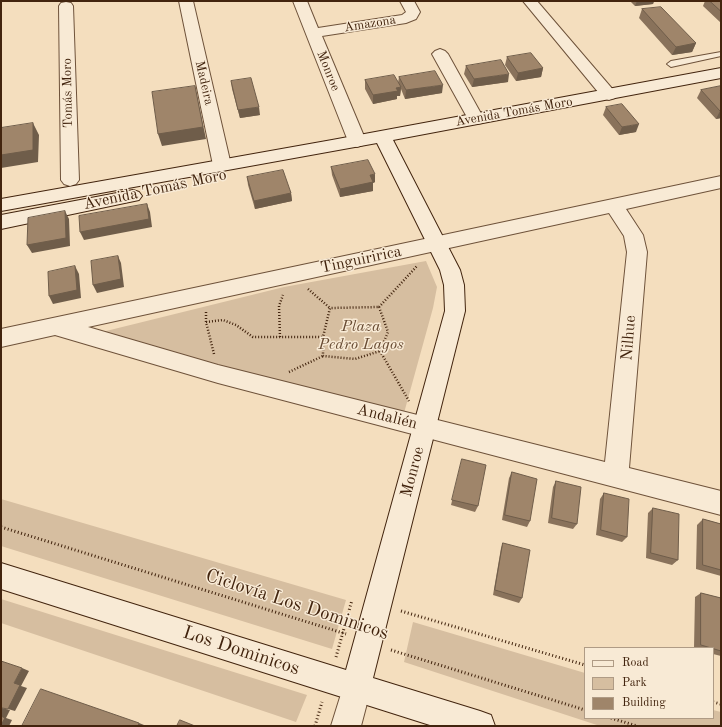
<!DOCTYPE html>
<html>
<head>
<meta charset="utf-8">
<style>
  body { margin:0 }
  #map { position:relative; width:722px; height:727px; overflow:hidden; background:#f4debe; font-family:"Old Standard TT",serif }
  canvas { display:block }
  .frame { position:absolute; inset:0; border:2px solid #42240e; pointer-events:none }
  .legend { position:absolute; left:584px; top:647px; width:130px; height:72px; box-sizing:border-box; background:#f8ead5; border:1px solid #af9b85; margin:0; padding:5px 7px; list-style:none; font-size:12px; color:#42240e }
  .legend li { display:flex; align-items:center; gap:8px; height:20px }
  .legend b { width:20px; border:1px solid #af9b85 }
</style>
</head>
<body>
<div id="map">
<canvas width="722" height="727"></canvas>
<div class="frame"></div>
<ul class="legend">
<li><b style="height:5px;background:#f8ead5"></b>Road</li>
<li><b style="height:11px;background:#d6bea0"></b>Park</li>
<li><b style="height:11px;background:#9f856a"></b>Building</li>
</ul>
</div>
<script>
const g = document.querySelector('canvas').getContext('2d');
g.lineJoin = 'round';
function fillPath(path, color) { g.fillStyle = color; g.fill(path, 'evenodd'); }
function stroke(path, color, width, dash) { g.strokeStyle = color; g.lineWidth = width; g.lineCap = dash ? 'butt' : 'round'; g.setLineDash(dash || []); g.stroke(path); }
function write(font, color, halo, rows, align = 'center') {
  g.font = font + ' "Old Standard TT",serif'; g.lineWidth = 3; g.setLineDash([]); g.textBaseline = 'middle'; g.strokeStyle = halo; g.fillStyle = color; for (const [text, x, y, turn = 0] of rows) {
    g.save(); g.translate(x, y); g.rotate((+turn || 0) * Math.PI / 180); g.textAlign = isNaN(turn) ? turn : align; if (halo) g.strokeText(text, 0, 0); g.fillText(text, 0, 0); g.restore();
  }
}
fillPath(new Path2D(`
  M426 261 437 287 433 308 404 413 98 333 284 287Z
  M1 499 346 600 332 649 1 546Z
  M1 599 307 695 296 722 1 623Z
  M413 622 585 673V718H713V710L721 712V726H600L404 662Z`), '#d6bea0');
const lane = new Path2D(`
  M721 52V56L671 67 667 64 671 61Z`);
const street = new Path2D(`
  M179 1H193L231 165 228 169 222 171 216 169 213 165Z
  M293 1H307L318 28 402 15 406 12 400 1H414L420 12 416 19 406 23 322 36 366 141 363 145 357 147 351 145 348 141Z
  M523 1H537L615 92 617 95 615 98 609 100 603 98Z
  M66 2 71 3 73 6 79 180 76 184 70 186 64 184 61 180 59 6 61 3Z
  M440 49 445 51 448 54 484 119 482 123 476 124 470 123 468 119 432 54 435 51Z
  M721 176V188L626 209 643 235 647 252 629 468 721 491V515L218 383 55 335 1 347V329ZM609 213 624 236 627 252 605 462 218 365 88 327Z
  M356 673 366 678 371 688 361 726H331L346 678Z`);
const secondary = new Path2D(`
  M721 68V78L393 140 460 270 464 285 465 311 373 678 480 711 491 715 495 726H433L1 589V563L346 670 445 311 444 285 440 270 377 143 1 211V199L332 140Z
  M133 190 139 192 142 196 139 200 1 229V215Z`);
stroke(lane, '#6e523a', 2);
stroke(street, '#6e523a', 2);
stroke(secondary, '#42240e', 2);
stroke(new Path2D(`
  M308 289 330 308
  M379 307 388 332 380 351 355 359 323 356V337L330 308Z
  M379 307 417 266
  M206 312V322L214 354
  M206 322 223 320 236 325 253 337H323
  M280 337 279 306 283 295
  M380 351 409 401
  M289 372 323 356`), '#42240e', 2.5, [1, 2]);
stroke(new Path2D(`
  M1 527 346 634
  M401 611 585 665
  M391 650 585 710
  M336 657 352 600
  M713 702 721 704
  M611 718 637 726
  M315 726 322 702`), '#42240e', 3, [1, 2.5]);
fillPath(lane, '#f8ead5');
fillPath(street, '#f8ead5');
fillPath(secondary, '#f8ead5');
fillPath(new Path2D(`
  M630 1H654L653 4 635 6Z
  M705 1H721V23L703 6Z
  M642 9 696 43 692 52 672 55 639 18Z
  M507 57 543 68 541 77 516 81 505 65Z
  M466 66 508 82 472 87 464 74Z
  M399 77 442 93 405 99 401 89 400 96H397V99L373 104 365 89V80L398 83Z
  M231 81 260 115 240 118 232 89Z
  M721 86V118L716 119 697 98 701 90Z
  M606 107 636 132 619 135 603 115Z
  M331 167 375 182 373 183V191L340 197 332 175Z
  M247 177 291 193 292 201 255 209 248 185Z
  M462 459 478 506 475 512 451 505Z
  M512 472 530 521 527 527 502 520 509 478Z
  M556 481 577 524 573 529 548 523 553 487Z
  M604 493 627 537 622 542 596 535 600 499Z
  M653 508 678 560 672 565 646 558 648 513Z
  M703 519 721 524V576L696 569 697 525Z
  M503 543 522 598 519 603 493 595 501 548Z
  M701 593 721 598V656L713 654V648H694L695 597Z`), '#89725b');
fillPath(new Path2D(`
  M637 1H654L653 4 635 6Z
  M696 43 692 52 672 55 676 47Z
  M543 68 541 77 516 81 518 73Z
  M509 74 508 82 472 87 474 79Z
  M443 85 442 93 405 99 406 90Z
  M195 86 206 139 162 146 158 134Z
  M401 87 400 96H397V99L373 104V95Z
  M259 107 260 115 240 118 238 110Z
  M720 111H721V118L716 119Z
  M33 123 39 135 38 162 1 168V155Z
  M639 124 636 132 619 135 622 127Z
  M375 174V182L373 183V191L340 197V189L370 175Z
  M291 193 292 201 255 209 254 201Z
  M147 204 150 212 152 227 84 240 80 232Z
  M65 211 69 219 70 246 32 253 27 245Z
  M118 256 121 263 124 287 97 293 93 285Z
  M75 266 79 274 81 298 53 304 49 296Z
  M22 668 29 671 21 686 27 688 15 711 8 709 14 683Z
  M2 708 10 710 6 718 12 720 9 726H1V710Z
  M139 723 144 725 143 726H138Z`), '#6f5d4a');
const building = new Path2D(`
  M710 1H721V11Z
  M661 7 696 43 676 47 642 9Z
  M531 53 543 68 518 73 507 57Z
  M501 60 509 74 474 79 466 66Z
  M435 71 443 85 406 90 399 77Z
  M394 75 401 87 396 88 398 91 373 95 365 80Z
  M251 78 259 107 238 110 231 81Z
  M195 86 203 127 158 134 152 92Z
  M721 86V111H720L701 90Z
  M622 104 639 124 622 127 606 107Z
  M33 123V150L1 155V128Z
  M368 160 375 174 370 175 373 182 340 189 331 167Z
  M283 170 291 193 254 201 247 177Z
  M147 204 149 219 80 232 79 216Z
  M65 211 66 238 27 245 28 218Z
  M118 256 121 279 93 285 91 261Z
  M75 266 77 290 49 296 48 272Z
  M462 459 486 465 478 506 452 500Z
  M512 472 537 479 530 521 505 515Z
  M556 481 581 487 577 524 552 518Z
  M604 493 629 499 627 537 601 530Z
  M653 508 679 514 678 560 651 553Z
  M703 519 721 524V570L703 565Z
  M503 543 530 550 522 598 495 590Z
  M701 593 721 598V651L701 645Z
  M1 661 22 668 14 683 20 685 8 709 2 708 1 710Z
  M41 689 139 723 138 726H22Z
  M1 716 5 718 1 725Z
  M180 720 195 726H177Z`);
fillPath(building, '#9f856a');
stroke(building, '#6f5d4a', 1);
write('13px', '#42240e', '#f8ead5', [
  ["Amazona",370,24,-9],
  ["Monroe",328,71,68],
  ["Madeira",204,83,77],
  ["Tomás Moro",68,93,-91],
  ["Avenida Tomás Moro",514,112,-10]
]);
write('16px', '#42240e', '#f8ead5', [
  ["Avenida Tomás Moro",155,190,-12],
  ["Tinguiririca",361,260,-12],
  ["Nilhue",629,338,-85],
  ["Andalién",387,417,14],
  ["Monroe",413,472,-75]
]);
write('italic 16px', '#674a32', '#f8ead5', [
  ["Plaza",361,327],
  ["Pedro Lagos",361,345]
]);
write('19px', '#42240e', '#f8ead5', [
  ["Ciclovía Los Dominicos",297,605,18],
  ["Los Dominicos",241,651,18]
]);
</script>
</body>
</html>
